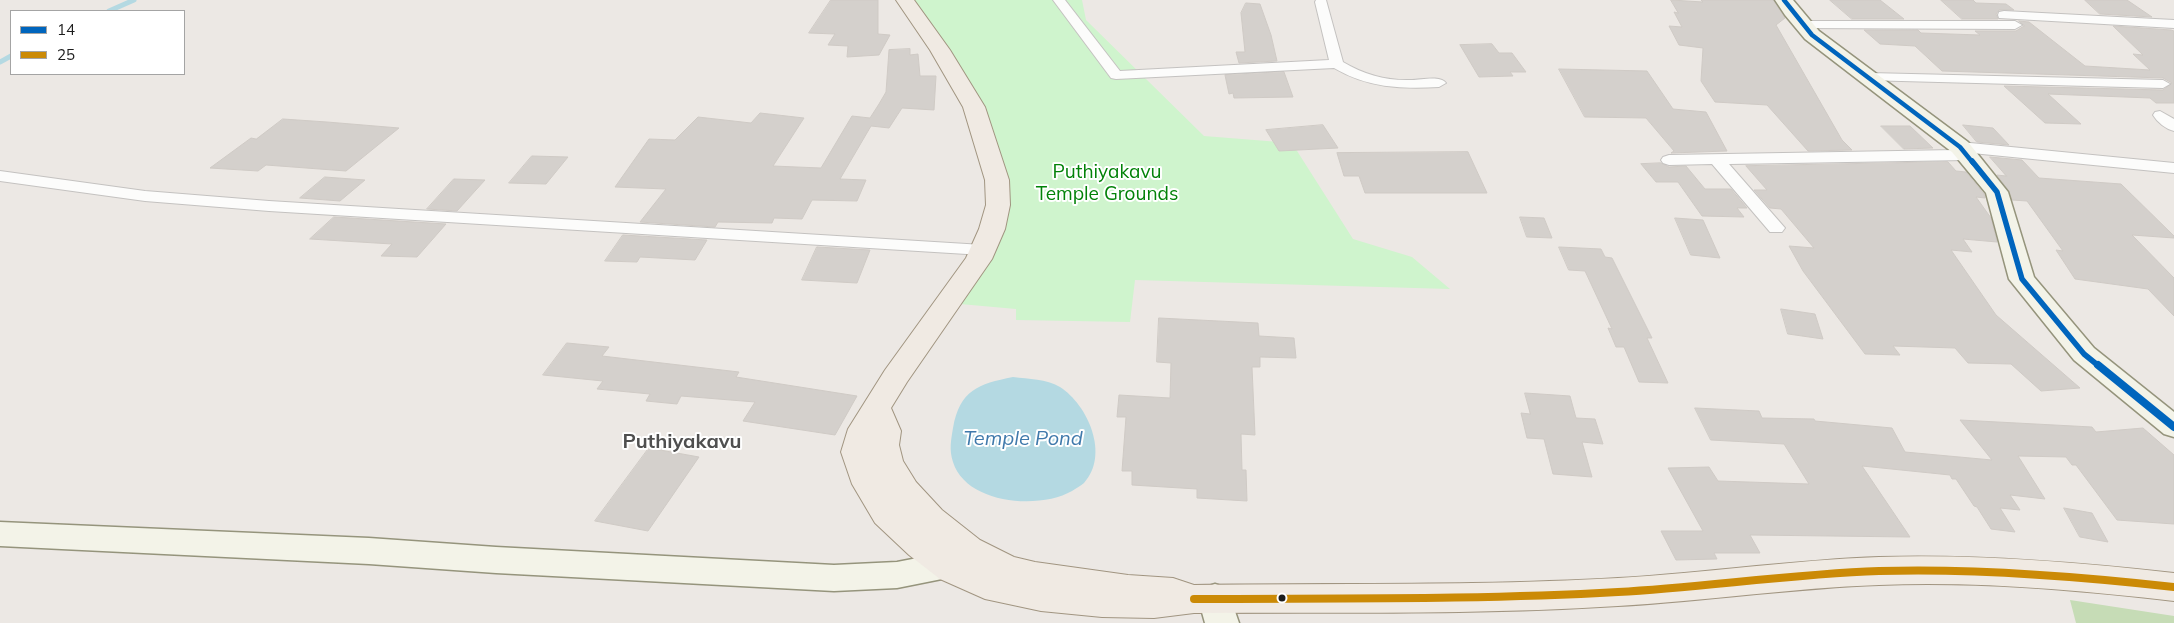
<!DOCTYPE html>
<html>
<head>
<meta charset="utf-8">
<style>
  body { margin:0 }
  #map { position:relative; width:2174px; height:623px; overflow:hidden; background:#ece8e4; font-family:Mulish,sans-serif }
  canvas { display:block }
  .legend { position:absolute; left:10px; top:10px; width:175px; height:65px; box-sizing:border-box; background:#fff; border:1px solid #a4a4a4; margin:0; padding:6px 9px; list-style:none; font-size:15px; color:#1c1c1c }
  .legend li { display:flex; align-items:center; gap:10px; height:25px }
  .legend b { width:25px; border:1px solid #a4a4a4 }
</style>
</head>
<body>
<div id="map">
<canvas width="2174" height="623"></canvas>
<ul class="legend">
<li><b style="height:6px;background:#0065bd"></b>14</li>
<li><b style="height:6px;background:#cb8a06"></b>25</li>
</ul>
</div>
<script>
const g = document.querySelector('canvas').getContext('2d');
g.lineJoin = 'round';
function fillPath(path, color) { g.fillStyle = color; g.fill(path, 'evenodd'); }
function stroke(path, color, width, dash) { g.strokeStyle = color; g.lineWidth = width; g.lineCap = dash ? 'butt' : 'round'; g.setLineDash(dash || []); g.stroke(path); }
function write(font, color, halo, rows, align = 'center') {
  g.font = font + ' Mulish,sans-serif'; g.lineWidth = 4; g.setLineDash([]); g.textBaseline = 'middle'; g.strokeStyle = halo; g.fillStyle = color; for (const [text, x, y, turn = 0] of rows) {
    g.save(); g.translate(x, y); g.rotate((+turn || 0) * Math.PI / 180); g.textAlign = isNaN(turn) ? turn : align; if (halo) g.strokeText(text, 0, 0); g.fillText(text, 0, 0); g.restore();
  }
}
fillPath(new Path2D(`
  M2070 600 2174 616V623H2076Z`), '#c6dcb6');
fillPath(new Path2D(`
  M911 0H1082L1086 20 1204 136 1292 143 1353 239 1412 257 1450 289 1135 280 1130 322 1016 320V309L960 304 1006 181Z`), '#cff4cd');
fillPath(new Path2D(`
  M1013 377C1029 379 1046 379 1060 387 1088 405 1110 455 1084 483 1081 486 1076 488 1072 491 1039 510 966 504 953 462 949 450 951 440 953 428 960 390 978 384 1013 377Z`), '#b4d9e2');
stroke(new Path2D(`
  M109 11 134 0
  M0 62 11 56`), '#b4d9e2', 5);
const building = new Path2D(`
  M831 0H878V34L890 35 879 55 847 57 848 46 828 45 835 34 809 33Z
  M1671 0 1703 2 1701 0H1773L1785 18 1776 25 1842 140 1852 150 1808 151 1767 105 1715 102 1701 81 1703 48 1679 45 1669 26 1682 27 1674 12 1678 13Z
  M1830 0H1880L1904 19H1852Z
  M1941 0H1973L1976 3 2006 4 2014 10H1999L1996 14 1998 19H1962Z
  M2085 0H2127L2152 17 2100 14Z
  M1246 3 1260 4 1271 35 1277 61 1239 63 1236 52H1245L1241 13Z
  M2019 21 2029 22 2085 66 2150 70 2133 54 2143 55 2113 26 2171 30 2174 31V103H2156L2150 98 2048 94 2081 124 2045 123 2004 86 2163 90 2172 83 2163 78 1942 71 1915 46 1880 44 1864 30H1918L1921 33 1980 35 1975 31H2016L2024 26Z
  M1492 44 1499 53H1512L1526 72H1510L1513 76 1479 77 1460 45Z
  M910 49V55L918 54 920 76H936L934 110 902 108 889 128 871 126 840 179 866 180 857 201 812 200 802 219 774 218 772 223 718 222 715 227 640 222 666 189 615 187 649 139 675 140 698 117 751 123 760 113 804 118 773 166 821 168 852 116 870 118 879 104 886 92 889 50Z
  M1559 69 1647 71 1673 109 1706 112 1727 151 1671 153 1674 151 1646 118 1585 117Z
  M1284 72 1293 97 1234 98 1233 93 1229 94 1225 75Z
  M283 119 327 122 399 128 346 171 266 165 258 171 210 168 251 138 256 139Z
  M1323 125 1338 148 1279 151 1266 130Z
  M1963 125 1993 128 2009 145 1977 142Z
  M1881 126H1910L1933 148 1904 149Z
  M1468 152 1487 193H1365L1359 176H1344L1337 153Z
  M532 156 568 157 546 184 509 183Z
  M1990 157 2022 160 2039 178 2121 184 2174 236V238L2132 235 2174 278V316L2148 289 2075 279 2056 250 2063 251 2027 201 2012 200 2009 191 1997 175 2006 176Z
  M1948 162 1956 171 1966 172 1984 194 1985 198 1976 197 1991 218 1997 242 1963 239 1972 252 1951 250 1996 315 2080 388 2041 391 2011 364 1968 363 1955 348 1893 346 1900 355 1865 354 1803 271 1789 246 1814 248 1781 209 1770 208 1754 190H1767L1746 166Z
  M1661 163 1669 167 1686 166 1705 189H1731L1747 208H1737L1744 217 1702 216 1678 182H1656L1641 164Z
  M325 177 365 180 340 201 300 198Z
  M454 179 485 180 457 211 427 209Z
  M334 217 446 224 417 257 381 256 392 244 310 239Z
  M1520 217 1544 218 1552 238 1527 237Z
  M1675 218 1703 220 1720 258 1691 255Z
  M623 235 707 240 695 260 640 257 637 262 605 261Z
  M817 247 870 250 857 283 802 280Z
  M1559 247 1601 249 1605 257 1612 258 1652 338H1647L1668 383 1639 382 1624 347H1616L1608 328 1612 329 1585 271 1569 270Z
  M1781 309 1815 314 1823 339 1788 334Z
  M1159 318 1258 323 1259 336 1294 338 1296 358 1260 357V367H1252L1255 435 1241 434 1242 470H1246L1247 501 1197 498V489L1132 485V471H1122L1126 417H1117L1119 395 1170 398 1171 363 1157 362Z
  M567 343 609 347 602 356 739 372 736 377 857 396 835 435 743 421 755 402 681 396 677 404 646 401 650 394 597 389 603 381 543 375Z
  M1525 393 1570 396 1576 418 1595 419 1603 444 1582 442 1592 477 1553 474 1544 439 1527 438 1521 413 1530 414Z
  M1695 408 1759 411 1762 418 1814 419 1815 421 1892 428 1905 452 1992 460 1960 420 2092 427 2096 432 2143 428 2174 455V524L2117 520 2076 465H2072L2066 457 2018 456 2045 499 2010 495 2020 510 2000 508 2015 532 1991 529 1977 507 1974 506 1956 479H1952L1950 475 1862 466 1910 537 1750 535 1760 553H1714L1717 559 1676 560 1661 531H1703L1668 468 1709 467 1718 481 1809 484 1784 444 1711 440Z
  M649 448 699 457 648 531 595 521Z
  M2064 508 2092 513 2108 542 2080 537Z`);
fillPath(building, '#d4d0cc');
stroke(building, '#cfcac5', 1);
const minor = new Path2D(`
  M1053 0H1065L1120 71 1329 60 1315 2 1316 0H1326L1343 62C1365 75 1386 81 1412 80 1421 80 1440 75 1446 83L1439 87C1401 89 1368 88 1334 68L1116 79 1111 78Z
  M2004 11 2174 20V28L1999 18 1998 15 1999 12Z
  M1803 21H2015L2022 25 2015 29 1798 28 1796 25Z
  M1869 73 2163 80 2170 84 2163 88 1864 80 1862 77Z
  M2160 111 2174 119V131C2166 129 2157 122 2153 115L2155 112Z
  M1960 142 2174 163V173L1972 153 1974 155 1972 158 1966 160 1729 164 1785 228 1782 232H1770L1712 164 1669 165 1663 163 1661 160 1663 157 1669 155 1955 150 1952 147 1955 144Z
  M0 171 145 191 269 201 983 245 989 246 992 250 989 254 983 255 269 211 145 201 0 181Z`);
const secondary = new Path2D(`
  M1775 0H1793L1819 31 1968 142 2008 192 2034 277 2094 348 2174 412V437L2164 434 2074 360 2013 284 2009 279 1986 193 1952 152 1805 39 1785 15Z
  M0 522 369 538 496 547 834 565 897 562 938 554 948 547 960 543 972 547 977 556 972 565 959 574 947 578 897 588 834 591 496 573 369 564 0 546Z
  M1215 584 1227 588 1239 623H1205L1198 598 1203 588Z`);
const primary = new Path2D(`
  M896 0H914L950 50 985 107 1009 180 1010 205 1005 229 992 259 907 382 891 408 901 431 899 445 903 461 916 482 942 510 980 540 1014 557 1035 562 1128 575 1173 578 1194 585C1335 583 1477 586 1618 578 1705 573 1792 560 1879 557 1977 554 2076 562 2174 573V601C2076 590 1977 581 1879 585 1792 588 1705 601 1618 606 1477 615 1335 612 1194 613L1154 618 1102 617 1041 611 985 599 940 579 909 555 875 523 852 484 841 452 848 429 885 370 966 258 979 229 986 205 985 180 963 107 930 50Z`);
stroke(minor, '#c4c2c0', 2);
stroke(secondary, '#95947c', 3);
stroke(primary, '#a19581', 2);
fillPath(minor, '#fcfcfb');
fillPath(secondary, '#f3f3e8');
fillPath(primary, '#f0eae3');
stroke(new Path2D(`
  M1784 0 1812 35 1960 147 1973 163`), '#0065bd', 4.5);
stroke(new Path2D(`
  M1972 161 1997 192 2022 279 2084 354 2100 367`), '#0065bd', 5.5);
stroke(new Path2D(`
  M2098 365 2174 427`), '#0065bd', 8);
stroke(new Path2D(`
  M1194 599C1335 598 1477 600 1618 592 1705 587 1792 574 1879 571 1977 568 2076 576 2174 587`), '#cb8a06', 8);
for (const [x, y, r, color] of [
  [1282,598,4.5,"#1c1c1c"]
]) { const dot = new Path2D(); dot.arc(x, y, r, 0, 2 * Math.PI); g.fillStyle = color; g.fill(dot); stroke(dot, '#fff', 2); }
write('19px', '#028208', '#fff', [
  ["Puthiyakavu",1107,172],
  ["Temple Grounds",1107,194]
]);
write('italic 20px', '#3f79ab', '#fff', [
  ["Temple Pond",1023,439]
]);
write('bold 20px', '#4f4f4f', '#fff', [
  ["Puthiyakavu",682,442]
]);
</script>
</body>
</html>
